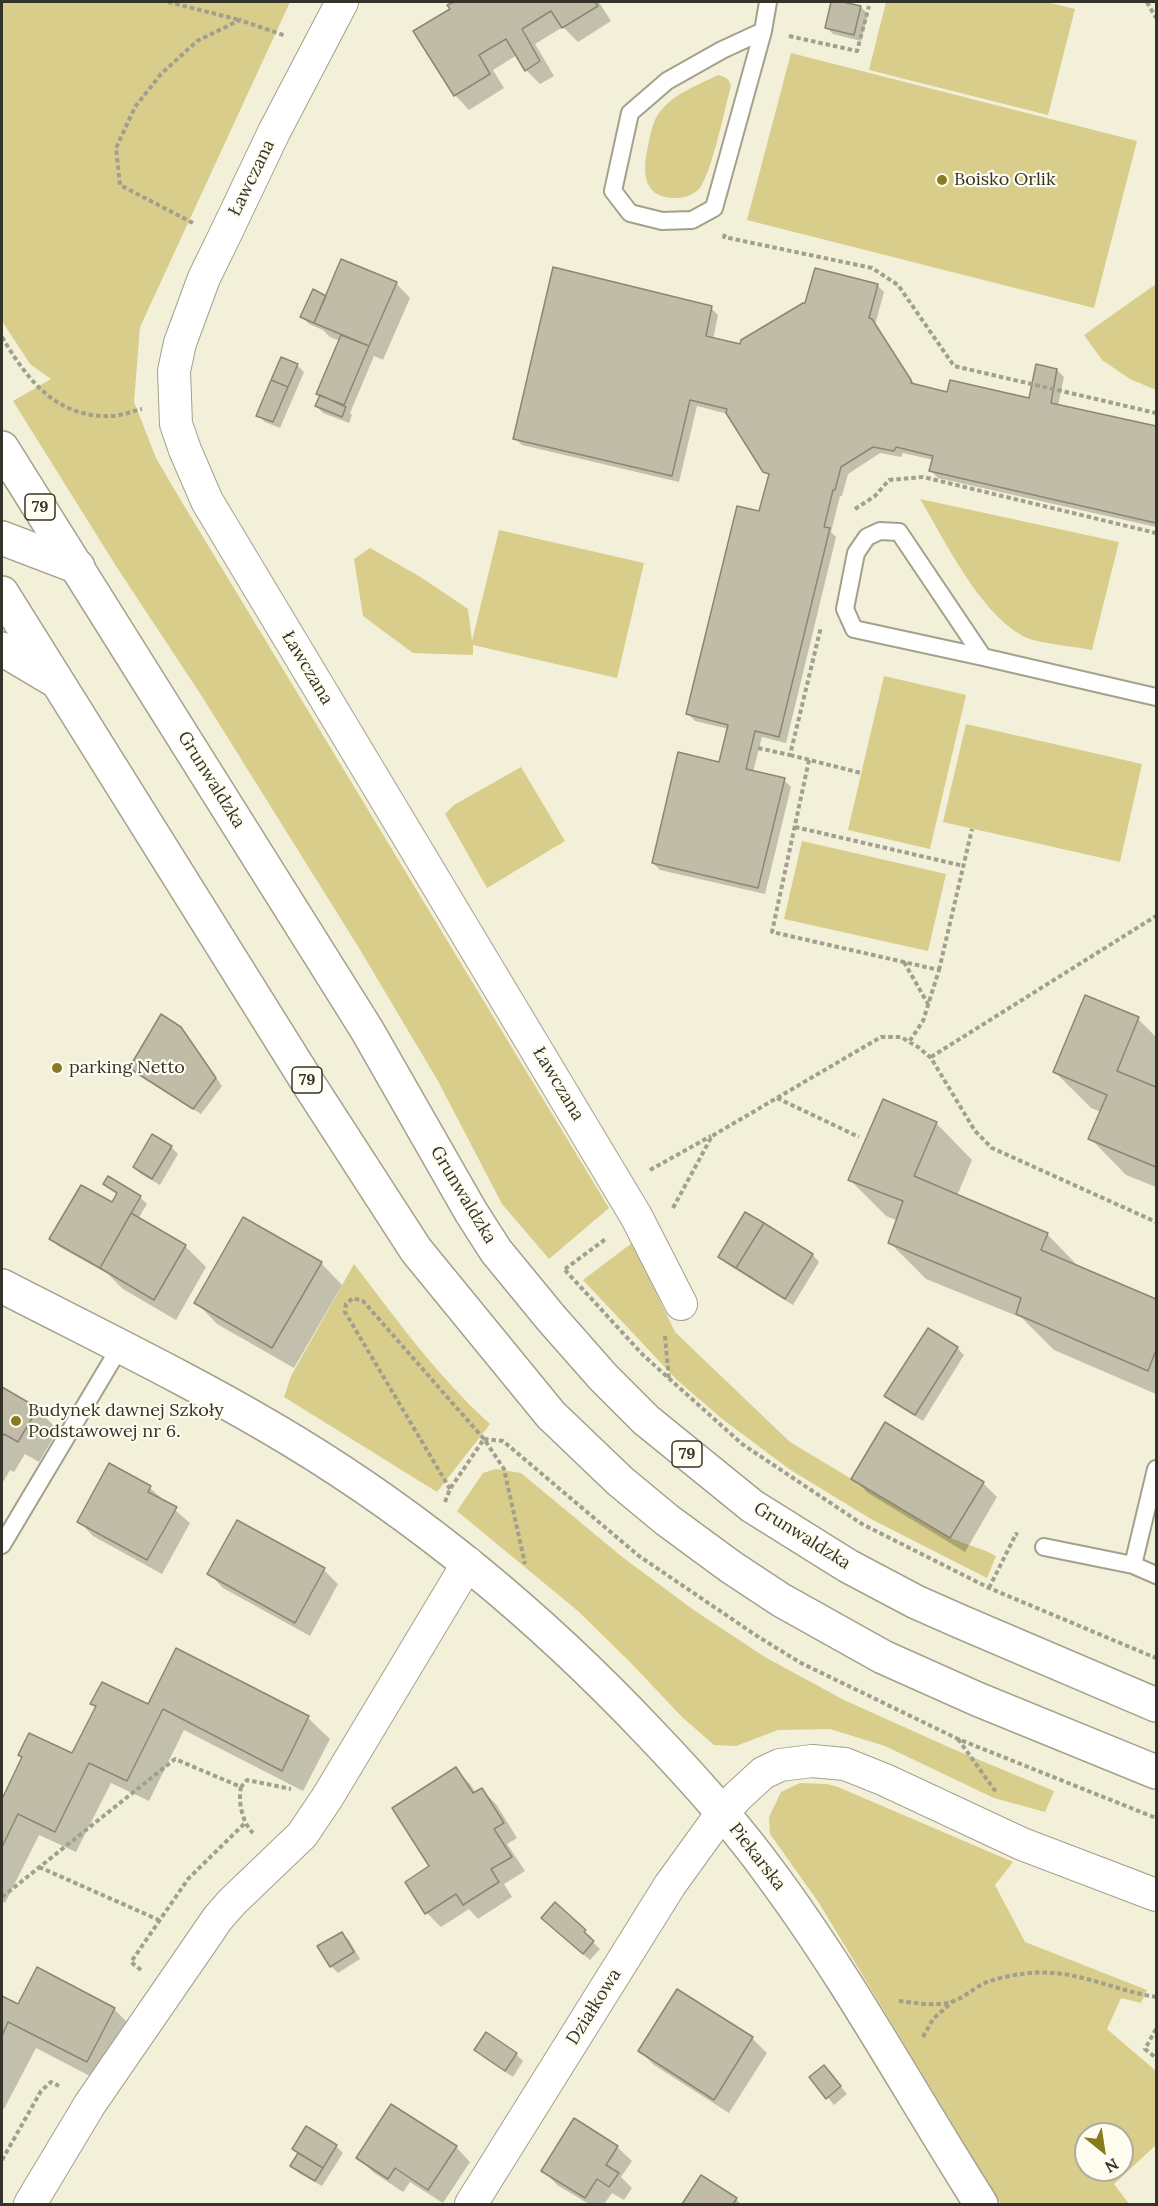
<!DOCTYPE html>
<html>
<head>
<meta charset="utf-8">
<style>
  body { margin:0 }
  #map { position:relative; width:1158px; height:2206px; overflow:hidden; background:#f3f0d9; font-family:Lora,serif }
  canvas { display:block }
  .frame { position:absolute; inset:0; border:3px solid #34332a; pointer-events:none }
  .north { position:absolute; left:1074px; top:2122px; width:60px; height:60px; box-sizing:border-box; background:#fffdef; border:2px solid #aeaca0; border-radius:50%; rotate:150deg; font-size:16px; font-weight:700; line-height:24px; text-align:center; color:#34332a }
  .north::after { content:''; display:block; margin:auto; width:21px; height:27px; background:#887a1f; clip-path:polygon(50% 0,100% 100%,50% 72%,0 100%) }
</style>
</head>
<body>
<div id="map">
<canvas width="1158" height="2206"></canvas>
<div class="frame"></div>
<div class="north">N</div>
</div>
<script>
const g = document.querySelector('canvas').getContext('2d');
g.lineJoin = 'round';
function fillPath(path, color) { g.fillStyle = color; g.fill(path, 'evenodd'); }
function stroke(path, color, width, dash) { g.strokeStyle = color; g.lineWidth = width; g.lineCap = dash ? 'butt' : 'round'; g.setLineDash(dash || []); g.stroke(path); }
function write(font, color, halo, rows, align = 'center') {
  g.font = font + ' Lora,serif'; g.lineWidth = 4.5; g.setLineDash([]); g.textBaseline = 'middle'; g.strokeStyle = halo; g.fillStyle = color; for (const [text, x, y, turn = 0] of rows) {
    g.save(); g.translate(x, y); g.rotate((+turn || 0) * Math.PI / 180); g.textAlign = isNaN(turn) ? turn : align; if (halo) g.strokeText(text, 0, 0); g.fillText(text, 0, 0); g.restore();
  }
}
fillPath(new Path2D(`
  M2 2H290L140 327 134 402 156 458 183 504 609 1208 549 1259 502 1204 438 1081 359 948 203 698 116 566 13 401 51 379 30 364 2 321Z
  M886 2H1047L1075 9 1048 115 869 70Z
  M791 53 1137 141 1094 308 747 220Z
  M718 75C725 77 729 78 731 86 725 107 711 178 698 190 690 197 682 198 672 198 641 196 643 168 648 146 651 132 653 118 663 108 676 93 700 84 718 75Z
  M1156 284V390L1130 379 1102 360 1084 335Z
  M920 499 1119 542 1092 650C1073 646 1052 645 1033 640 985 625 945 540 920 499Z
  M499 530 644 563 617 678 473 645V655L413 653 363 616 354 559 370 548 422 578 468 609 472 641Z
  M884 676 966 695 930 849 848 830Z
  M966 724 1142 764 1120 862 943 822Z
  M521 767 565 841 487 888 445 814 454 805Z
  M802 841 946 874 928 951 784 919Z
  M632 1243 675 1332 790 1442 950 1538 986 1551 996 1556 987 1578 871 1519 789 1469 721 1418 677 1380 583 1280Z
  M354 1264C397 1320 438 1377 490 1424L437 1492 284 1397 291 1376Z
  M496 1469 521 1473 621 1556 695 1611 765 1657 844 1700 953 1749 1054 1791 1045 1812 994 1798 885 1746 830 1729 778 1730 736 1746 714 1745 682 1717 632 1664 578 1611 457 1511 483 1473Z
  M800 1783 827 1784 838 1787 1013 1862 995 1885 1025 1942 1147 1990 1141 2003 1121 1998 1107 2029 1156 2071V2145L1114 2184 1129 2204H1001L819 1903 770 1834 769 1817 781 1792ZM1086 2134H1122V2170H1086Z`), '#d8cd8a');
fillPath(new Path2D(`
  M457 2H599L611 21 578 42 563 27 535 44 554 76 540 84 526 70 517 55 493 70 504 88 469 110 455 95 452 10 449 6Z
  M832 2 861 7 868 14 861 41 833 34 826 27Z
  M396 283 410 298 383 360 374 356 350 413 352 415 349 423 323 413 316 406 340 341 330 337 323 330 309 324 302 317 327 297Z
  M877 285 884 292 875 325 916 386 948 394 1030 400 1057 370 1064 377 1058 406 1156 427V527L938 478 931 471 933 460 903 453 901 457 880 453 848 474 842 496H840L831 532 836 537 786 743 762 737 753 772 784 780 791 787 765 894 660 870 653 863 720 764 729 729 695 721 688 714 760 513 770 476 728 414 697 406 679 482 522 445 515 438 711 308 718 315 713 340 741 346Z
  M297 365 304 372 280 428 265 422 258 415Z
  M1138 1019 1156 1037V1187L1126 1175 1090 1138 1101 1112 1091 1108 1055 1072Z
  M180 1028 188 1036 222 1086 201 1114 138 1075 131 1068Z
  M936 1123 972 1160 957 1196 1047 1234 1081 1269 1156 1301V1394L1054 1350 1022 1318 926 1279 889 1242 898 1221 886 1216 850 1180Z
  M171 1147 178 1154 160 1185 141 1174 134 1167Z
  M105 1184 140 1197 147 1204 138 1219 185 1246 206 1267 176 1320 123 1289 108 1274 58 1246 51 1239 112 1204 118 1195Z
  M746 1214 813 1255 819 1262 793 1305 727 1264 720 1257Z
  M321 1263 342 1285 294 1368 217 1324 196 1302Z
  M957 1348 964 1355 923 1421 893 1403 886 1396Z
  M2 1389 37 1409 58 1430 39 1462 25 1454 14 1472 10 1470 2 1484Z
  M853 1478 983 1483 997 1497 965 1552 868 1493Z
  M150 1488 190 1523 162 1574 93 1536 79 1521Z
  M324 1570 338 1584 310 1636 223 1588 209 1573Z
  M177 1650 308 1718 330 1739 303 1791 184 1730 149 1801 111 1783 76 1852 39 1835 5 1903 2 1901V1802L23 1758 20 1755H73L97 1708 92 1703 148 1706Z
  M456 1769 470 1784 476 1793 482 1790 496 1804 517 1838 507 1844 525 1871 504 1884 512 1897 478 1919 469 1909 441 1927 427 1913 432 1867Z
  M555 1904 592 1938 590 1940 600 1949 590 1960 550 1925Z
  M342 1933 349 1940 360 1959 338 1973 331 1966Z
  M677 1991 753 2039 767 2053 729 2113 654 2065 640 2051Z
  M2 1998 18 2006 114 2009 141 2036 115 2089 36 2048 4 2109 2 2108Z
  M476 2050 516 2054 523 2061 513 2077 483 2057Z
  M831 2074 847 2094 834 2105 811 2077Z
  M336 2146 343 2153 322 2186 299 2173 292 2166 299 2155 294 2149Z
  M456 2147 470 2162 443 2203 410 2182 403 2192 373 2172 358 2158Z
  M617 2147 632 2161 621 2177 632 2188 624 2200 612 2193 604 2204H589L557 2185 543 2170Z
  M701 2177 736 2199 741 2204H683Z`), '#0003');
const building = new Path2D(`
  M454 2H595L598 6 562 28 551 11 522 29 540 61 525 71 506 39 479 55 490 74 454 96 413 31 450 9 447 5Z
  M831 2H843L861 6 854 35 825 28Z
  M341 259 397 282 369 346 314 323Z
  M553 267 712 306 706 336 740 344 741 340 803 303H805L815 268 878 284 869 318 872 319 911 380V383L947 392 950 380 1029 398 1036 364 1057 369 1051 403 1156 426V523L929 471 933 456 896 447 894 451 873 447 841 467 835 490H833L824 527 830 528 779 737 755 731 746 769 785 778 758 888 652 863 678 752 719 762 728 725 686 714 737 506 759 511 769 474 763 472 726 413 727 409 690 400 672 476 513 439Z
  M313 289 326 296 314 323 300 317Z
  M341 335 369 346 344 405 316 394Z
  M281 357 298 364 288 387 271 380Z
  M271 380 288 387 273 422 256 416Z
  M320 395 346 407 342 417 315 406Z
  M1085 995 1139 1017 1117 1071 1156 1087V1167L1088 1139 1107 1095 1053 1072Z
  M161 1014 181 1027 216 1078 193 1109 129 1068Z
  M883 1099 937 1122 914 1176 1048 1233 1041 1250 1156 1299V1350L1148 1371 1016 1314 1021 1298 888 1243 903 1201 848 1180Z
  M152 1134 172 1146 152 1179 133 1167Z
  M108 1176 141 1196 100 1268 49 1239 81 1185 112 1202 117 1193 103 1184Z
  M745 1212 764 1223 736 1268 718 1257Z
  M131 1213 186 1245 154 1300 100 1268Z
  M243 1217 322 1262 272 1348 194 1303Z
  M764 1223 813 1254 785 1299 736 1268Z
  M928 1328 958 1347 915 1415 884 1396Z
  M2 1387 38 1408 18 1442 4 1434 2 1437Z
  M885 1422 984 1482 950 1538 851 1479Z
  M109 1463 151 1486 148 1492 177 1507 147 1560 77 1522Z
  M237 1520 325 1568 295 1623 207 1574Z
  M176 1648 309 1716 282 1771 163 1709 127 1781 89 1763 55 1832 18 1814 2 1847V1799L22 1757 18 1755 29 1733 72 1753 96 1706 90 1704 102 1682 148 1704Z
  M456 1767 473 1793 482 1788 504 1823 494 1829 512 1857 491 1869 499 1882 463 1905 456 1894 425 1914 405 1882 429 1866 392 1808Z
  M555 1902 586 1930 584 1932 594 1941 583 1954 541 1918Z
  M342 1932 354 1952 330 1967 317 1946Z
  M37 1967 115 2008 87 2062 8 2022 2 2036V1996L18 2004Z
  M677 1989 753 2037 714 2100 638 2051Z
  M486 2032 517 2053 505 2071 474 2050Z
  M824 2065 841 2086 826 2099 809 2077Z
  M391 2104 457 2146 428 2190 395 2168 388 2179 356 2158Z
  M574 2118 618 2146 606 2165 619 2173 609 2187 597 2179 585 2198 541 2171Z
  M306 2126 337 2145 323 2168 292 2149Z
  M298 2153 323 2168 315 2181 290 2166Z
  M701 2175 737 2198 733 2204H682Z`);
fillPath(building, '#c0bca7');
stroke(building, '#8a8773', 1.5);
const service = new Path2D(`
  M763 31 722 50 667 81 630 113 613 191 630 213 662 221 692 220 714 208 763 31 768 2
  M983 657 899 532 880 531 867 537 856 553 845 609 854 629 983 657 1156 697
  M2 1545 120 1347
  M1044 1547 1133 1565 1156 1575
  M1133 1565 1156 1469`);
const minor = new Path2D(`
  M342 2 274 132 224 237 204 278 180 343 174 371 176 424 185 450 207 501 636 1216 681 1304
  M30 2204 90 2104 218 1918 232 1902 302 1835 327 1798 468 1563
  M471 2204 670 1885 722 1813 738 1796 763 1773 780 1765 812 1761 845 1764 885 1780 1022 1844 1156 1895`);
const tertiary = new Path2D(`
  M2 538 78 567
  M2 649 56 681
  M2 1286C99 1336 199 1384 293 1441 425 1521 543 1620 649 1732 692 1777 734 1823 770 1873 848 1978 911 2094 981 2204`);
const primary = new Path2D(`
  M2 448 367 1030 471 1212 496 1251 551 1318 603 1377 646 1420 752 1506 848 1566 916 1602 959 1621 1156 1705
  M2 593 310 1086 416 1250 551 1415 620 1481 667 1520 731 1567 781 1600 883 1657 977 1699 1156 1772`);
stroke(service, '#a3a08c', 20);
stroke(minor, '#a3a08c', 34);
stroke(tertiary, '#a3a08c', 36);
stroke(primary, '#a3a08c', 36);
stroke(new Path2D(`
  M168 2 240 20
  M1147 2 1156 18
  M789 36 857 51 869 6
  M193 223 120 185 116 148 135 107 161 74 197 41 240 20 286 36
  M725 234 724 237 872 268 898 285 954 366 1156 413
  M2 337C28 381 57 419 114 416 123 415 133 411 142 409
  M855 509 875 496 889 480 923 477 1156 533
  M758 748 790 755 821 627
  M790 755 861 773
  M809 760 772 932 939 970 923 1021 909 1042
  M795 827 964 866
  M904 962 928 1004
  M939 970 972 829
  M931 1057 1156 916
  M777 1098 859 1137
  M650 1170 711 1136
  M673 1208 712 1136 881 1037H901L918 1047 931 1058 975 1131 992 1148 1156 1222
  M565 1269 607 1238
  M565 1270 643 1355 742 1444 862 1524 989 1588 1156 1658
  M665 1336 669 1379
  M484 1439 503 1441 639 1556 757 1636 801 1663 958 1739 1156 1818
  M450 1489 345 1312 346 1304 353 1298 363 1301 484 1439 504 1469 525 1564
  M445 1502 450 1489 484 1439
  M989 1588 1016 1534 1018 1535
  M958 1739 996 1792
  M241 1787C238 1802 242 1822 253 1833
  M39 1867 159 1920
  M2 1897 175 1759 241 1787 247 1780 291 1789
  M141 1970 131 1962 188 1879 244 1824
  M899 2001C916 2003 937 2007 954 2001 967 1996 977 1985 990 1981 1000 1978 1012 1975 1022 1974 1070 1966 1111 1990 1156 1997
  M1156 2029 1145 2049 1156 2058
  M923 2037 933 2019 952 2002
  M2 2160 41 2091 51 2082 59 2086`), '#a19f8e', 4, [4.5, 3]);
stroke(service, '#fff', 16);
stroke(minor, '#fff', 32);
stroke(tertiary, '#fff', 33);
stroke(primary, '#fff', 33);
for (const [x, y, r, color] of [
  [942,180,6,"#887a1f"],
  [57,1068,6,"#887a1f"],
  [16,1421,6,"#887a1f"]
]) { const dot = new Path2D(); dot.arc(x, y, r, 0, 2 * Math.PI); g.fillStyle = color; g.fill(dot); stroke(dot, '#fffdef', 2); }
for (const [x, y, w] of [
  [40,507,30],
  [307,1080,30],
  [687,1454,30]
]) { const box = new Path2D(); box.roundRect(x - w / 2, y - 13, w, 26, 4.5); g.fillStyle = '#fffdef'; g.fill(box); stroke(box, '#34332a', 1.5); }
write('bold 16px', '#34332a', null, [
  ["79",40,507],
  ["79",307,1080],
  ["79",687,1454]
]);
write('18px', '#34332a', '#fffdef', [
  ["Ławczana",252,178,-64],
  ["Ławczana",307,668,59],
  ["Grunwaldzka",211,780,58],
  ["Ławczana",558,1084,59],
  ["Grunwaldzka",463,1195,59],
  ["Grunwaldzka",802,1536,32],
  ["Piekarska",757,1857,52],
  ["Działkowa",594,2007,-58]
]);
write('18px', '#34332a', '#fffdef', [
  ["Boisko Orlik",954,180],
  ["parking Netto",69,1068],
  ["Budynek dawnej Szkoły",28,1411],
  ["Podstawowej nr 6.",28,1432]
], 'left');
</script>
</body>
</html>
